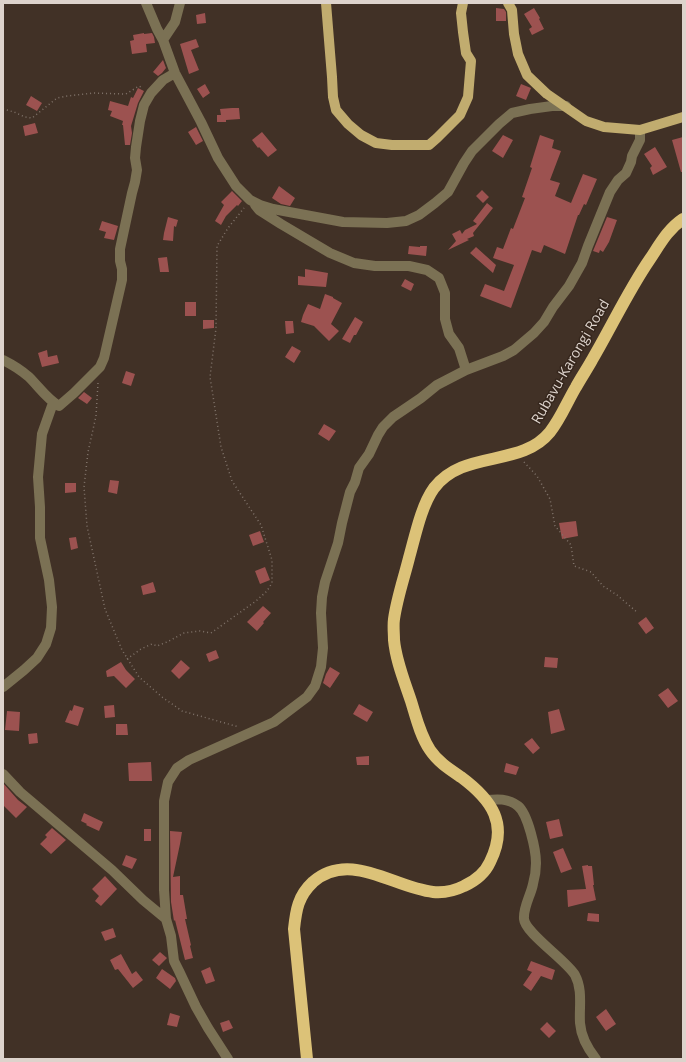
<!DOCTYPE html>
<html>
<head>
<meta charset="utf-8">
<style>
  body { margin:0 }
  #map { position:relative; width:686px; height:1062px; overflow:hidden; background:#413126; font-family:"Open Sans",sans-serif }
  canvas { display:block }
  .frame { position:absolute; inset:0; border:4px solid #ddd3cc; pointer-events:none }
</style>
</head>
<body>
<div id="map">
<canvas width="686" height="1062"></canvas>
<div class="frame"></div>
</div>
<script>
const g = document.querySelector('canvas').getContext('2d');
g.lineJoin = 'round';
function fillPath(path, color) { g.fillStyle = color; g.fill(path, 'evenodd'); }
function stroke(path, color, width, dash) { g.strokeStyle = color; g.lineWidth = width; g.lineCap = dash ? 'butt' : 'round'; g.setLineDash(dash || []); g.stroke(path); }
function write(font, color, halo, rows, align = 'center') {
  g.font = font + ' "Open Sans",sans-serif'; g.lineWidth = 3; g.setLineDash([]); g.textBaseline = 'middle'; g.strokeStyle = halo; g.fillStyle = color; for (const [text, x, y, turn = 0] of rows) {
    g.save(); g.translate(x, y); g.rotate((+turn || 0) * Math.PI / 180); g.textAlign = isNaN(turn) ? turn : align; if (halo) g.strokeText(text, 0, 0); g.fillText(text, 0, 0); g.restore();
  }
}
fillPath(new Path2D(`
  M496 8 504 9 506 12V21H496Z
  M534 8 540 18 539 19 544 29 532 35 529 29 532 27 524 14Z
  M205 13 206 23 197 24 196 15Z
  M144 33V34L152 33 154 37 155 43 146 44 147 52 132 54 130 41 134 40 133 35Z
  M196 39 199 47 191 50 199 70 189 74 180 44Z
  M163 60 166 68 162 73 158 76 153 72Z
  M205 84 210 93 203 98 197 89Z
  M521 84 531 88 526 100 516 96Z
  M138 88 144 91 138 103 131 126 132 133 130 145H125L123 125H122L123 121 110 116 112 111 108 110 110 101 128 106 131 97 133 98Z
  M31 96 42 103 37 111 26 105Z
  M232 108H239L240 119 226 120V122H217V115H221L220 109Z
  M35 123 38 133 25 136 23 126Z
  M196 127 203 141 196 145 188 132Z
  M262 132 277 150 268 157 259 147 258 148 252 140Z
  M503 135 513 140 503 158 492 151Z
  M540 135 554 140 552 148 561 151 550 180 560 183 555 196 571 203 583 174 597 179 586 205 584 204 579 215H578L565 254 544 245 541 253 532 250 511 308 480 296 485 284 504 291 514 265 493 258 497 247 503 249 511 228 513 229 525 198 522 197 532 168 530 167Z
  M683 137V172H681L672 140Z
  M655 147 667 167 653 175 650 168 652 166 644 154Z
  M279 186 295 198 290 206 281 204 272 198Z
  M482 190 489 197 483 203 476 196Z
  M232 191 242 201 238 206 237 205 226 216 221 225 215 221 224 205 221 202Z
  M487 203 493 208 473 233 474 236 467 239 469 240 448 250 456 241 452 234 460 230 462 234 465 230 477 224 473 221Z
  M168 217 178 220 176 227 174 226 173 241 163 240 164 233Z
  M607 217 617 220 609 242 603 252 600 250 599 253 593 251Z
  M102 221 118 226 114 240 104 238 106 232 99 230Z
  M409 246 420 247V246H427L426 256 408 254Z
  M476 247 496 265 493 273 470 253Z
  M167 257 169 272H160L158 258Z
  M305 269 328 273 326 287 298 285V276L305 277Z
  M405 279 414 284 411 291 401 286Z
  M325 294 333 297V298L342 303 331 324 339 331 329 341 314 326 301 322 303 315 308 304 320 309Z
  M185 302H196V316H185Z
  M355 317 363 322 356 335H354L350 343 342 339Z
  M203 320H214V328L203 329Z
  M285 321H293L294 333 286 334Z
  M292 346 301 351 294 363 285 357Z
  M47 350 48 357 57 355 59 363 42 367 38 353Z
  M126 371 135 374 131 386 122 383Z
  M84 392 92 398 87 404 78 398Z
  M324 424 336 431 329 441 318 434Z
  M110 480 119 481 117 494 108 492Z
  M65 483H76V492L65 493Z
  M576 521 578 536 562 539 559 523Z
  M260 531 264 542 253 546 249 535Z
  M76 537 78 548 71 550 69 538Z
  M265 567 270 580 260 584 255 571Z
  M153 582 156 592 143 595 141 586Z
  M263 606 271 613 263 622 264 623 257 631 247 622Z
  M646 617 654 628 646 634 638 623Z
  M216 650 219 658 209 662 206 654Z
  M545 657 558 658 557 668 544 667Z
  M181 660 190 668 179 679 171 671Z
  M121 662 126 670 135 679 126 688 114 676 107 677 106 671Z
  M330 667 340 673 330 688 323 683 326 674Z
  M668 688 678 701 668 708 658 695Z
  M359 704 373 712 367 722 353 714Z
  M74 705 84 708 78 726 65 722 70 710 72 711Z
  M114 705 115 717 105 718 104 706Z
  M559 709 565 730 551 734 548 712Z
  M7 711 20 712 19 731 5 730Z
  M116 724H127L128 735H116Z
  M37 733 38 743 29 744 28 734Z
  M532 738 540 748 533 754 524 744Z
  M369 756V765H357L356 757Z
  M151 762 152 781H129L128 763Z
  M506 763 519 767 516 775 504 772Z
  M3 783 18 800 27 807 16 818 3 805Z
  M84 813 103 822 99 831 86 825 87 824 81 821Z
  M559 819 563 836 550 839 546 822Z
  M52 828 66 840 51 854 40 844 47 837 45 835Z
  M144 829H151V841H144Z
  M170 831 182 832 180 844 173 877 180 876V895H183L187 919H185L191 945 190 946 193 958 185 960 175 920 174 921 171 902Z
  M563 848 572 869 561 873 553 852Z
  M126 855 137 859 132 869 122 865Z
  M588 865V866H592L594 885H593L596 900 568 907 567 890 586 889 582 866Z
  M105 876 117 889 101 906 95 901 99 896 92 889Z
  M588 913 599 914V922L587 921Z
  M113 928 116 937 105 941 101 932Z
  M160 952 167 958 159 966 152 960Z
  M121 954 132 974 136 971 143 980 133 988 118 969 115 970 110 960Z
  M531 961 555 970 552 980 541 976 531 991 523 985 532 972 527 970Z
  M210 967 215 981 206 984 201 971Z
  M162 969 175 978 176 981 170 989 156 978Z
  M606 1009 616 1024 606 1031 596 1017Z
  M170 1013 180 1016 177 1027 167 1025Z
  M229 1020 233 1028 223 1032 220 1023Z
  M547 1022 556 1031 549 1038 540 1029Z`), '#9c5250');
stroke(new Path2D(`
  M3 109 14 112 25 117 32 118 57 98 67 96 94 93 126 94 139 86 143 88
  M98 383 96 416 88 452 84 487 87 526 105 609 122 650 139 677 162 697 182 711 239 727
  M524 462 537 476 550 499 555 526 571 545 574 566 591 572 603 586 617 595 638 613
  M127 659 141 649 152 644 157 646 167 642 184 633 200 631 211 633 256 601 267 591 272 583V560L261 525 232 481 221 447 210 377 216 328 217 246 228 228 244 208`), '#81746b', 1.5, [1, 3]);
stroke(new Path2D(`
  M146 3 157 29 163 40 175 73 201 122 218 158 236 186 250 200 260 205 273 209 343 222 387 223 406 221 419 215 435 203 448 192 464 163 472 151 499 124 512 113 530 109 552 106H566
  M163 40 175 22 180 3
  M255 205 259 210 281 224 330 253 354 263 375 266H409L427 270 439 278 445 293V319L449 334 459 348 466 370
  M3 360C13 365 21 370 29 377 39 387 47 399 59 406L74 393 100 367 104 358 122 280V269L120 261V249L132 193 135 182 137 170 135 158 136 147 140 121 144 105 151 93 163 80 175 73
  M3 687 24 670 37 658 46 644 51 628 52 607 49 580 40 538V507L38 477 42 434 53 403
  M3 774 20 792 112 870 143 900 166 919
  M486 800C497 799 508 798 518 806 528 814 536 850 536 863 536 870 535 877 533 884 531 895 523 907 524 919 525 933 566 960 575 975 583 990 579 1007 580 1023 581 1036 588 1049 596 1059
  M228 1059 208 1028 196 1007 179 971 174 961 171 936 166 919 164 890V801L168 782 177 768 189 760 274 722 307 697 315 686 321 667 323 648 321 613 322 597 325 582 338 543 342 523 350 492 355 482 359 468 369 454 378 435 383 427 393 417 421 398 437 385 466 370 503 356 514 350 534 333 544 322 553 307 569 286 582 263 588 246 610 192 618 180 626 173 631 162 632 156 640 140V130`), '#7b7154', 10);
stroke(new Path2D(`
  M326 3 332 77 333 97 336 110 348 124 361 135 376 143 392 145H429L437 138 460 115 468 97 471 61 466 53 463 32 461 13 463 3
  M508 3 512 10 514 34 518 54 527 75 547 94 586 121 604 127 640 130 683 117`), '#c1ac6f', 10);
stroke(new Path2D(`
  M307 1059 294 929C296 910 298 896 313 882 350 850 394 888 433 892 444 893 454 891 464 886 475 881 485 873 490 862 509 824 492 800 461 777 449 769 438 762 430 750 420 735 416 717 411 701 404 680 396 661 394 640 394 633 393 626 394 619 397 598 404 578 409 558 415 537 421 506 434 488 464 449 521 468 550 432 561 418 567 402 576 387 581 378 587 369 592 360 612 326 628 291 650 259 660 244 668 229 683 219`), '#dcc278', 12);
write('14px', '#ddd3cc', '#36271d', [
  ["Rubavu-Karongi Road",571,362,-60]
]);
</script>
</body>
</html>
